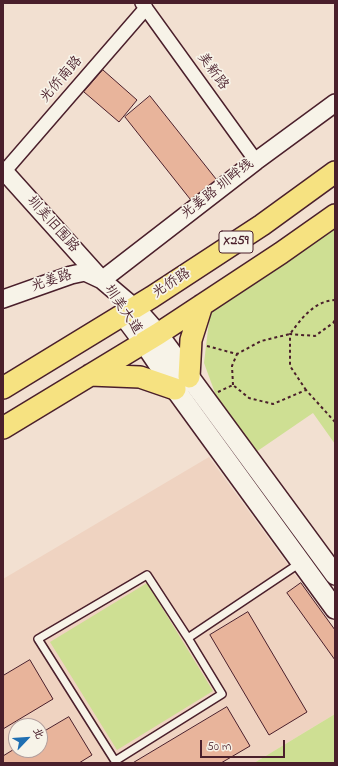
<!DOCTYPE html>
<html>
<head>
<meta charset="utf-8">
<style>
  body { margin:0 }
  #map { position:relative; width:338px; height:766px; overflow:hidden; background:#f2e0d1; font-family:"Indie Flower","LXGW WenKai TC",sans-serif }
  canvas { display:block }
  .frame { position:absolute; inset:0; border:4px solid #4a1f2b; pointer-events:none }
  .north { position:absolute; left:8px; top:718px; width:40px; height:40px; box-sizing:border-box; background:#f7f3e8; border:1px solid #b29e9c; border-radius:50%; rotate:65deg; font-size:11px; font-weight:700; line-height:16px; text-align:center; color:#4a1f2b }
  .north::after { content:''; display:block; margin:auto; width:14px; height:18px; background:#1f6fb2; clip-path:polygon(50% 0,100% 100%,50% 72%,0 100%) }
  .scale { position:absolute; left:200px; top:740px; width:85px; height:18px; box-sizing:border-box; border:2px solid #4a1f2b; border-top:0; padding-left:5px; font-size:12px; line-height:14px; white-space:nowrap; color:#4a1f2b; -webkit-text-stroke:3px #f7f3e8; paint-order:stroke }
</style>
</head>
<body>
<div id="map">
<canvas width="338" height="766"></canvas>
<div class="frame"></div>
<div class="north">北</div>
<div class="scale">50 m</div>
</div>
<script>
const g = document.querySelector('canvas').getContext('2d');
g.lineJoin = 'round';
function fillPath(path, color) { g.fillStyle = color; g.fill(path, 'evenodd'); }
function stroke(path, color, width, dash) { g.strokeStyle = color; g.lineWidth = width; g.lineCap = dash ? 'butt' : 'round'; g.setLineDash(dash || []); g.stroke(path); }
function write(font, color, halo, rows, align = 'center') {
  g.font = font + ' "Indie Flower","LXGW WenKai TC",sans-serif'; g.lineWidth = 3.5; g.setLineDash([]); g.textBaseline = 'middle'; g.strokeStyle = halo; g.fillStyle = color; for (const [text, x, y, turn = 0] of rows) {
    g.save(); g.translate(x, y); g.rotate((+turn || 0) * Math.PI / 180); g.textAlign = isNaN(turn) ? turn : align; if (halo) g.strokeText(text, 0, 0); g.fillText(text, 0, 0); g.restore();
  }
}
fillPath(new Path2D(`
  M209 457 335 629V714L254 763H3V579ZM16 726H40V750H16Z`), '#efd3c1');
fillPath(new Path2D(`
  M335 227V444L313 413 256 452 218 401 204 363 210 313Z
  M147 583 213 691 117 750 50 642Z
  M335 714V763H254Z`), '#cedf93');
const building = new Path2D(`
  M103 70 137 100 119 122 84 92Z
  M150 96 220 184 194 204 125 117Z
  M301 583 335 630V660L287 593Z
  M248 612 307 712 269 735 210 635Z
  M30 660 53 699 3 729V676Z
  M227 707 250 746 221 763H133Z
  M69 717 92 755 79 763H3V756L16 748V750H40V734Z`);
fillPath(building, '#e8b49b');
stroke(building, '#4a1f2b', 1);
const service = new Path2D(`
  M188 638 147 575 38 639 115 761 222 694 188 638 300 563`);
const minor = new Path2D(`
  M142 3 256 161
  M3 173 146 8`);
const tertiary = new Path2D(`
  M3 170 102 280 135 308
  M102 280 256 161 335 103
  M3 299 71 275 85 272 102 280`);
const secondary = new Path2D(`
  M135 308 158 334 335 575
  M123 315 144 343 175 389 335 609`);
const primary = new Path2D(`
  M90 375 140 377 175 389
  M189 377 191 340 202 305
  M3 388 152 297 262 225 335 172
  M3 428 158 334 281 253 335 215`);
stroke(service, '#4a1f2b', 10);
stroke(minor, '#4a1f2b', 16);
stroke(tertiary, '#4a1f2b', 20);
stroke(secondary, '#4a1f2b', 22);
stroke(primary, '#4a1f2b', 24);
stroke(new Path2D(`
  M207 346 237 354 261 341 290 334C301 319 314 301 335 300
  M233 385 232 366 237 354
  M306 390 290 366V334L315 336 333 323 335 320
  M218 392 233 385 249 398 273 404 306 390 335 422`), '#4a1f2b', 2, [3, 3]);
stroke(service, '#f7f3e8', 7);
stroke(minor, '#f7f3e8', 13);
stroke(tertiary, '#f7f3e8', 17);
stroke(secondary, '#f7f3e8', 19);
stroke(primary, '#f6e281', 21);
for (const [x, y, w] of [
  [236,242,34]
]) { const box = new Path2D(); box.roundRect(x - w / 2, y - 11, w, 22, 3); g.fillStyle = '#f7f3e8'; g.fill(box); stroke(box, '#4a1f2b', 1); }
write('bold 13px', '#4a1f2b', null, [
  ["X259",236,242]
]);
write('14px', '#4a1f2b', '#f7f3e8', [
  ["美新路",212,72,54],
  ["光侨南路",62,80,-49],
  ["光姜路 圳畔线",218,190,-38],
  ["圳美旧围路",52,225,48],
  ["光姜路",52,282,-18],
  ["光侨路",172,284,-33],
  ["圳美大道",122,310,56]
]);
</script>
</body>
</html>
